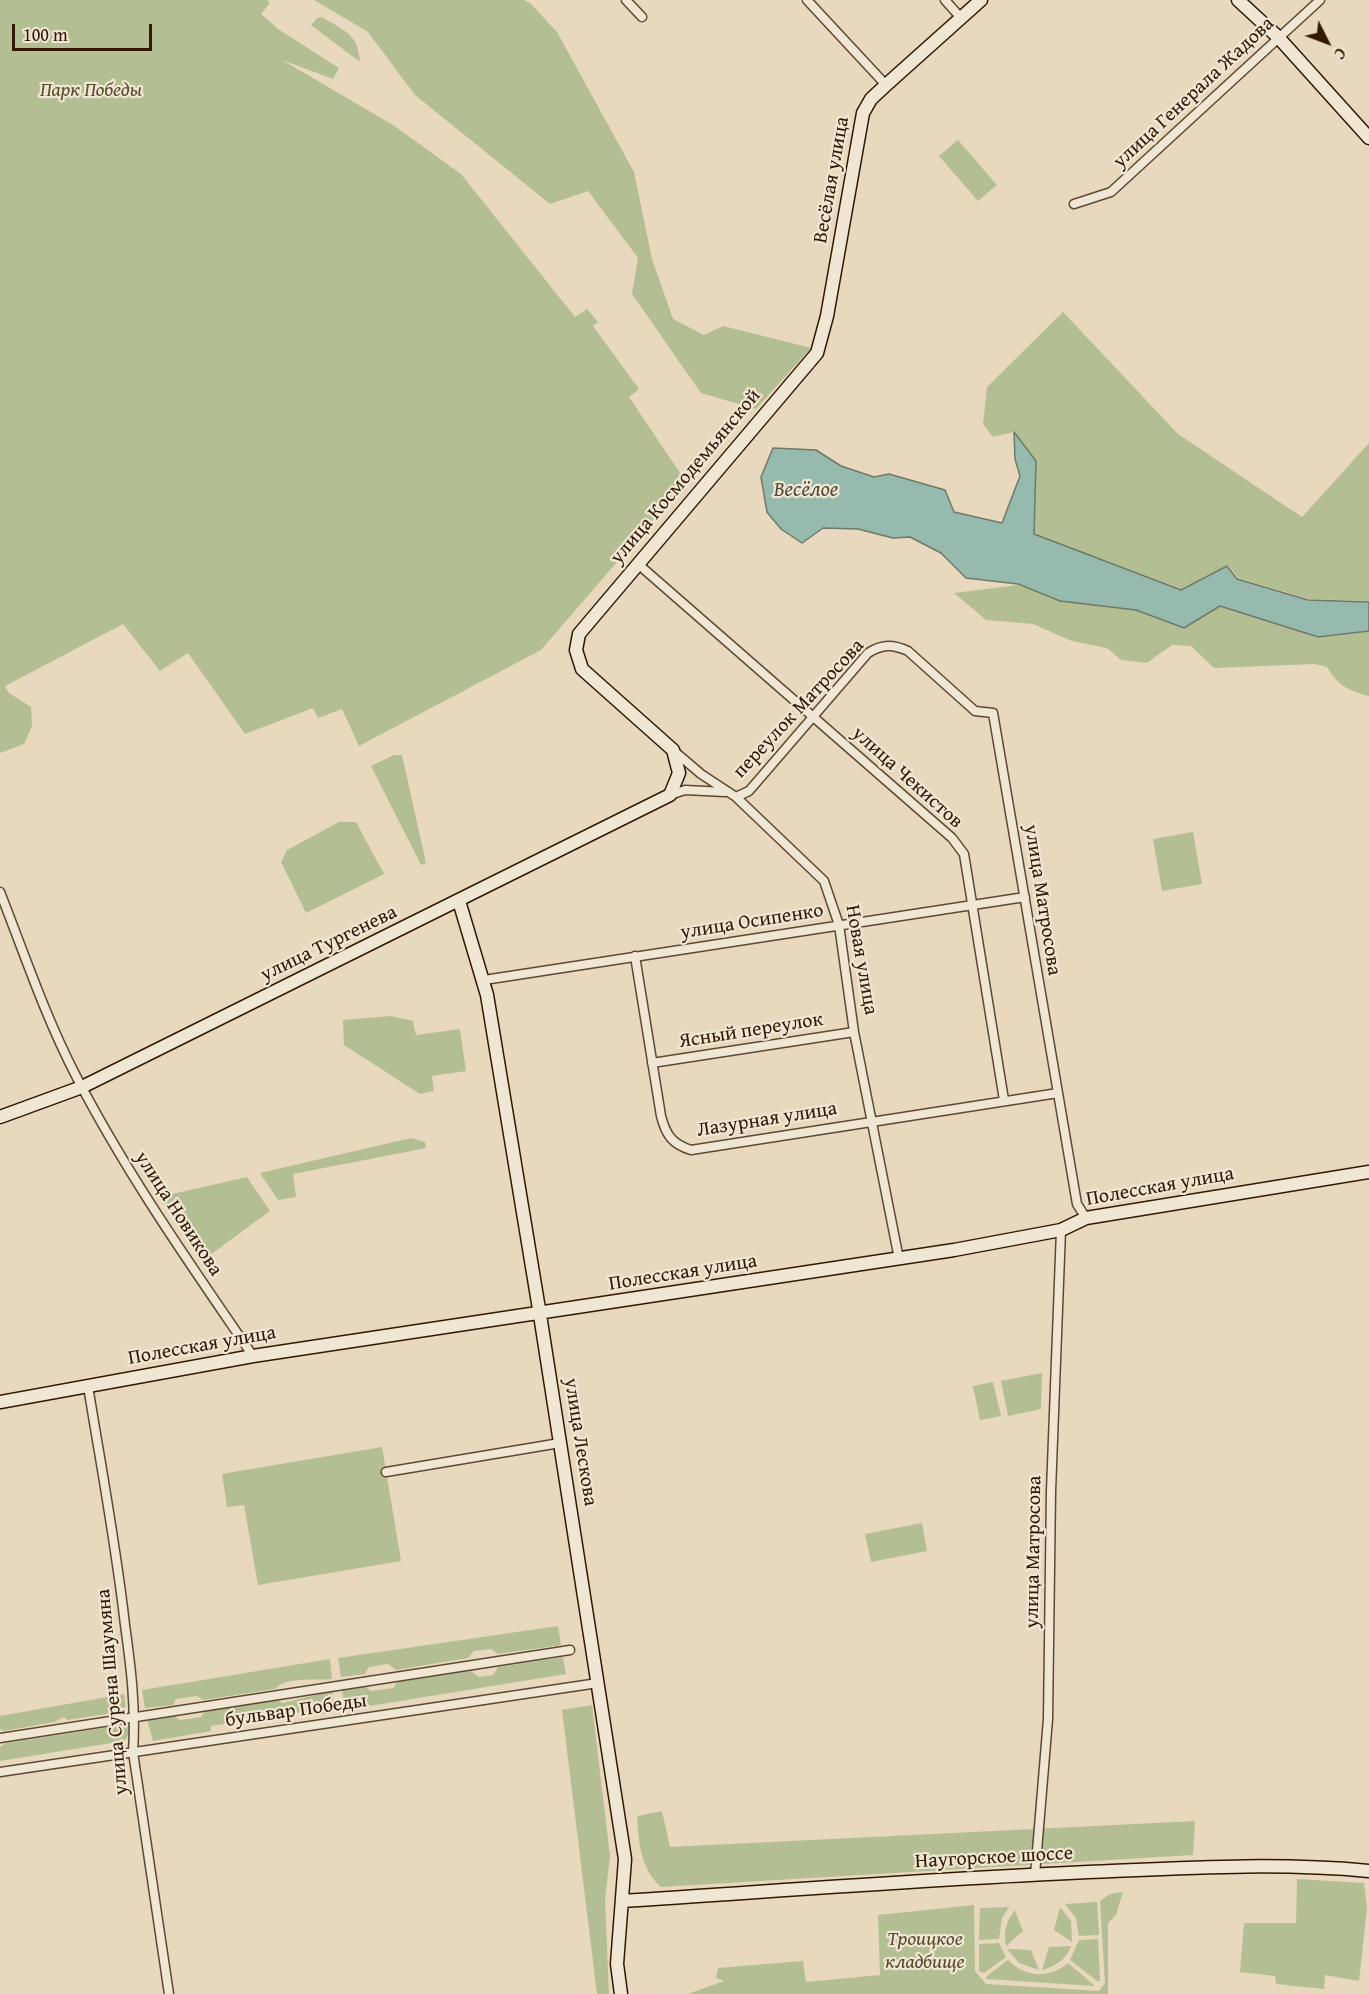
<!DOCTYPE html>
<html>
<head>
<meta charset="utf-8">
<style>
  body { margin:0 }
  #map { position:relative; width:1369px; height:1994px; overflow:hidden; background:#e8d8bd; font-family:"Gentium Book Plus",serif }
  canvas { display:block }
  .north { position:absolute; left:1297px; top:12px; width:60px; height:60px; -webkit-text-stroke:4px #f0e6d4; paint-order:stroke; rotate:132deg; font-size:16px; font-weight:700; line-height:24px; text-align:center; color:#301900 }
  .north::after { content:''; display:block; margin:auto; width:21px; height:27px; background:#301900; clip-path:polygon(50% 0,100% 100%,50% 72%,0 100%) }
  .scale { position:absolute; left:12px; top:24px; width:140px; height:27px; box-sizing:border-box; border:3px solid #301900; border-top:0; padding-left:8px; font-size:18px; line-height:21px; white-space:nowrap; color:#301900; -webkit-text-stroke:4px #f0e6d4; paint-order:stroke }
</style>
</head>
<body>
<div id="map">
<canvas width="1369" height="1994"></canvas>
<div class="north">С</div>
<div class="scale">100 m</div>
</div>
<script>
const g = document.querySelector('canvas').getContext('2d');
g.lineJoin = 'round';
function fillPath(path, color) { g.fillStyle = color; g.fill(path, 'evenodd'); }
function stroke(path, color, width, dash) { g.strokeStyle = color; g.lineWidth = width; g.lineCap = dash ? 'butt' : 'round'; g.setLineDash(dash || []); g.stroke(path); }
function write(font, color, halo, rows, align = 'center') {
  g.font = font + ' "Gentium Book Plus",serif'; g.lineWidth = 4.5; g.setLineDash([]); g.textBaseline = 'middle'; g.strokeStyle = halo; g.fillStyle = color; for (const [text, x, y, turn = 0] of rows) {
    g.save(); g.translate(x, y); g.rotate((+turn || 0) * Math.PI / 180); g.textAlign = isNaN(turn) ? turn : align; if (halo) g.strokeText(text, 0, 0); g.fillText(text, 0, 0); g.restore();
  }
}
fillPath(new Path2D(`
  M0 0H267L270 3 261 14 278 29 339 68 333 79 282 60 393 125 461 174 575 317 587 309 598 322 593 326 639 389 629 397 686 482 541 650 359 746 342 709 318 718 313 708 245 734 188 653 160 671 123 624 5 686 9 693 31 707 32 726 24 744 0 753Z
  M314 0H524L531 4 557 32 634 172 652 259 673 319 704 335 723 326 811 348 756 409 701 393 632 294 638 258 588 191 550 204 415 95 368 32Z
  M322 17C344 31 358 33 360 62L311 25 317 18Z
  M958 140 997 185 978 201 939 156Z
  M1063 312 1178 434 1302 517 1369 443V601L1309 599 1238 578 1228 565 1181 589 1034 534 1036 461 1014 432 993 437 983 424 987 387Z
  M1018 585 1059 601 1136 610 1184 629 1220 606 1318 638 1369 631V696C1349 691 1337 685 1327 667L1315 664 1214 668 1191 646 1172 645 1147 663 1121 660 1107 648 1072 641 1033 624 986 620 954 593Z
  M394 755H402L426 863 421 865 371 766Z
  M339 822H356L384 874 306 913 281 862 287 850Z
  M1193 832 1202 884 1162 891 1153 839Z
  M391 1016 413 1021 416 1035 460 1029 466 1071 432 1076 434 1091 420 1094 344 1045 343 1020Z
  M411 1138 425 1142 426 1148 293 1174 296 1197 278 1200 260 1173Z
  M247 1177 270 1211 203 1260 159 1197Z
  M1042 1373 1041 1409 1008 1416 1001 1381Z
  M993 1382 1001 1416 980 1420 973 1386Z
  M382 1447 401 1561 258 1585 244 1505 227 1507 222 1474Z
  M922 1523 927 1551 871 1562 865 1534Z
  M558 1626 561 1645 498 1654 491 1649 474 1651 468 1658 396 1670 388 1664 369 1667 365 1674 341 1677 338 1658Z
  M563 1657 566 1674 345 1710 342 1690 365 1686 371 1691 394 1688 397 1682 471 1671 479 1677 493 1675 498 1667Z
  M330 1659 332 1679C316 1681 285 1676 275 1689L203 1700 197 1696 176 1699 173 1705 145 1708 142 1690Z
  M332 1691 335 1712 310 1716 303 1712 211 1726V1731L153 1741 147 1719 174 1716 180 1720 201 1717 206 1710 277 1700 283 1703Z
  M124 1694 126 1711 67 1720 64 1717 54 1722 4 1731 0 1729V1716Z
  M592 1705 610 1856 605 1900 609 1994H597L562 1710Z
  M130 1724 129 1734 124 1741 0 1761V1747L6 1743Z
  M662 1811 670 1847 1195 1821 1193 1855 661 1887C640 1868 639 1843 637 1816Z
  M1297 1879 1364 1883 1367 1908 1359 1981 1325 1975 1324 1989 1276 1984 1275 1976 1240 1972 1244 1923H1296Z
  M1123 1892 1116 1915 1108 1923V1994H688L724 1981 716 1978 718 1968 803 1961 806 1982 880 1975 878 1915 974 1905 975 1971 986 1984 1099 1991 1105 1983 1100 1901 1110 1894Z
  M1097 1902 1099 1935 1079 1936 1076 1918 1065 1904Z
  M1009 1907 1002 1918 999 1939 979 1940 980 1908Z
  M1060 1907 1071 1921 1072 1942 1054 1930Z
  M1015 1910 1023 1931 1006 1946C1003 1931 1006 1922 1015 1910Z
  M1098 1939 1100 1981H1097L1070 1960 1079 1940Z
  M999 1943 1006 1957 984 1973 979 1971V1944Z
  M1071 1946C1066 1960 1056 1966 1042 1970L1049 1947Z
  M1007 1949 1031 1950 1039 1970 1019 1963Z
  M1008 1960C1026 1978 1049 1979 1068 1963L1095 1986 986 1979 987 1976Z`), '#b3bf93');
const water = new Path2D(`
  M1014 432 1036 461 1034 534 1181 590 1227 566 1237 579 1308 600 1369 602V631L1318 637 1220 606 1184 628 1136 610 1060 601 1018 584 966 578 941 553 910 537 893 538 858 529 823 528 802 543 781 529 767 512 761 477 773 448 816 450 841 466 874 477 889 474 945 490 954 512 1002 523 1020 476 1015 459Z`);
fillPath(water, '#97baaf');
stroke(water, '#6e7a69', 1.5);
const street = new Path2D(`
  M626 0 642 17
  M807 0 886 85
  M945 0 961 18
  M1074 204 1111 192 1320 0
  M638 564 952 838 964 854 1004 1100
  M674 751 701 774 736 797 824 881 839 925 854 1032 899 1259
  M670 795 685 790 725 792
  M736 797 749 791 868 653C882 644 893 644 908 651L975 711 993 713 1077 1204 1086 1218
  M0 892C24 953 45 1016 75 1074 126 1173 190 1264 253 1356
  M635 956 661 1116C666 1135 672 1144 691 1150L1058 1093
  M484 980 1025 897
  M652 1063 854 1032
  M88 1386C101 1466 116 1545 125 1625 131 1668 136 1708 133 1752L169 1994
  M386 1472 560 1443
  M0 1738 570 1650
  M0 1772 598 1683
  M1035 1875 1048 1719 1051 1491 1061 1230`);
const secondary = new Path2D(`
  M1238 0 1278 37 1369 138
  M459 901 487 995 540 1315 625 1859 617 1964 621 1994
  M0 1117 82 1087 670 795 679 773 673 750 582 669 576 650 579 634 817 353 827 316 863 113 871 99 886 85 981 0
  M0 1402 253 1356 954 1250 1061 1230 1086 1218 1369 1172
  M622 1901C777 1891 932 1879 1088 1872 1183 1868 1275 1862 1369 1871`);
stroke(street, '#5e492f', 11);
stroke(secondary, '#301900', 15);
stroke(street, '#f0e6d4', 8);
stroke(secondary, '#f0e6d4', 12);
write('italic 20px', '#574b2c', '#f0e6d4', [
  ["Парк Победы",91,91],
  ["Троицкое",925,1940],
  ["кладбище",925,1963]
]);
write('20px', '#301900', '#f0e6d4', [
  ["улица Генерала Жадова",1194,93,-43],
  ["Весёлая улица",832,180,-80],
  ["улица Космодемьянской",686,477,-50],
  ["переулок Матросова",799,709,-47],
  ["улица Чекистов",907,778,42],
  ["улица Матросова",1042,900,81],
  ["улица Осипенко",752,922,-9],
  ["улица Тургенева",329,944,-26],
  ["Новая улица",861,960,80],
  ["Ясный переулок",751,1031,-9],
  ["Лазурная улица",767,1120,-9],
  ["Полесская улица",1160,1187,-10],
  ["улица Новикова",178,1214,57],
  ["Полесская улица",683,1273,-9],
  ["Полесская улица",202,1346,-10],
  ["улица Лескова",580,1442,81],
  ["улица Матросова",1034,1552,-89],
  ["улица Сурена Шаумяна",113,1692,-95],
  ["бульвар Победы",296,1711,-8],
  ["Наугорское шоссе",994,1858,-3]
]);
write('italic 21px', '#4f4935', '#f0e6d4', [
  ["Весёлое",806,491]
]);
</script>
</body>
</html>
